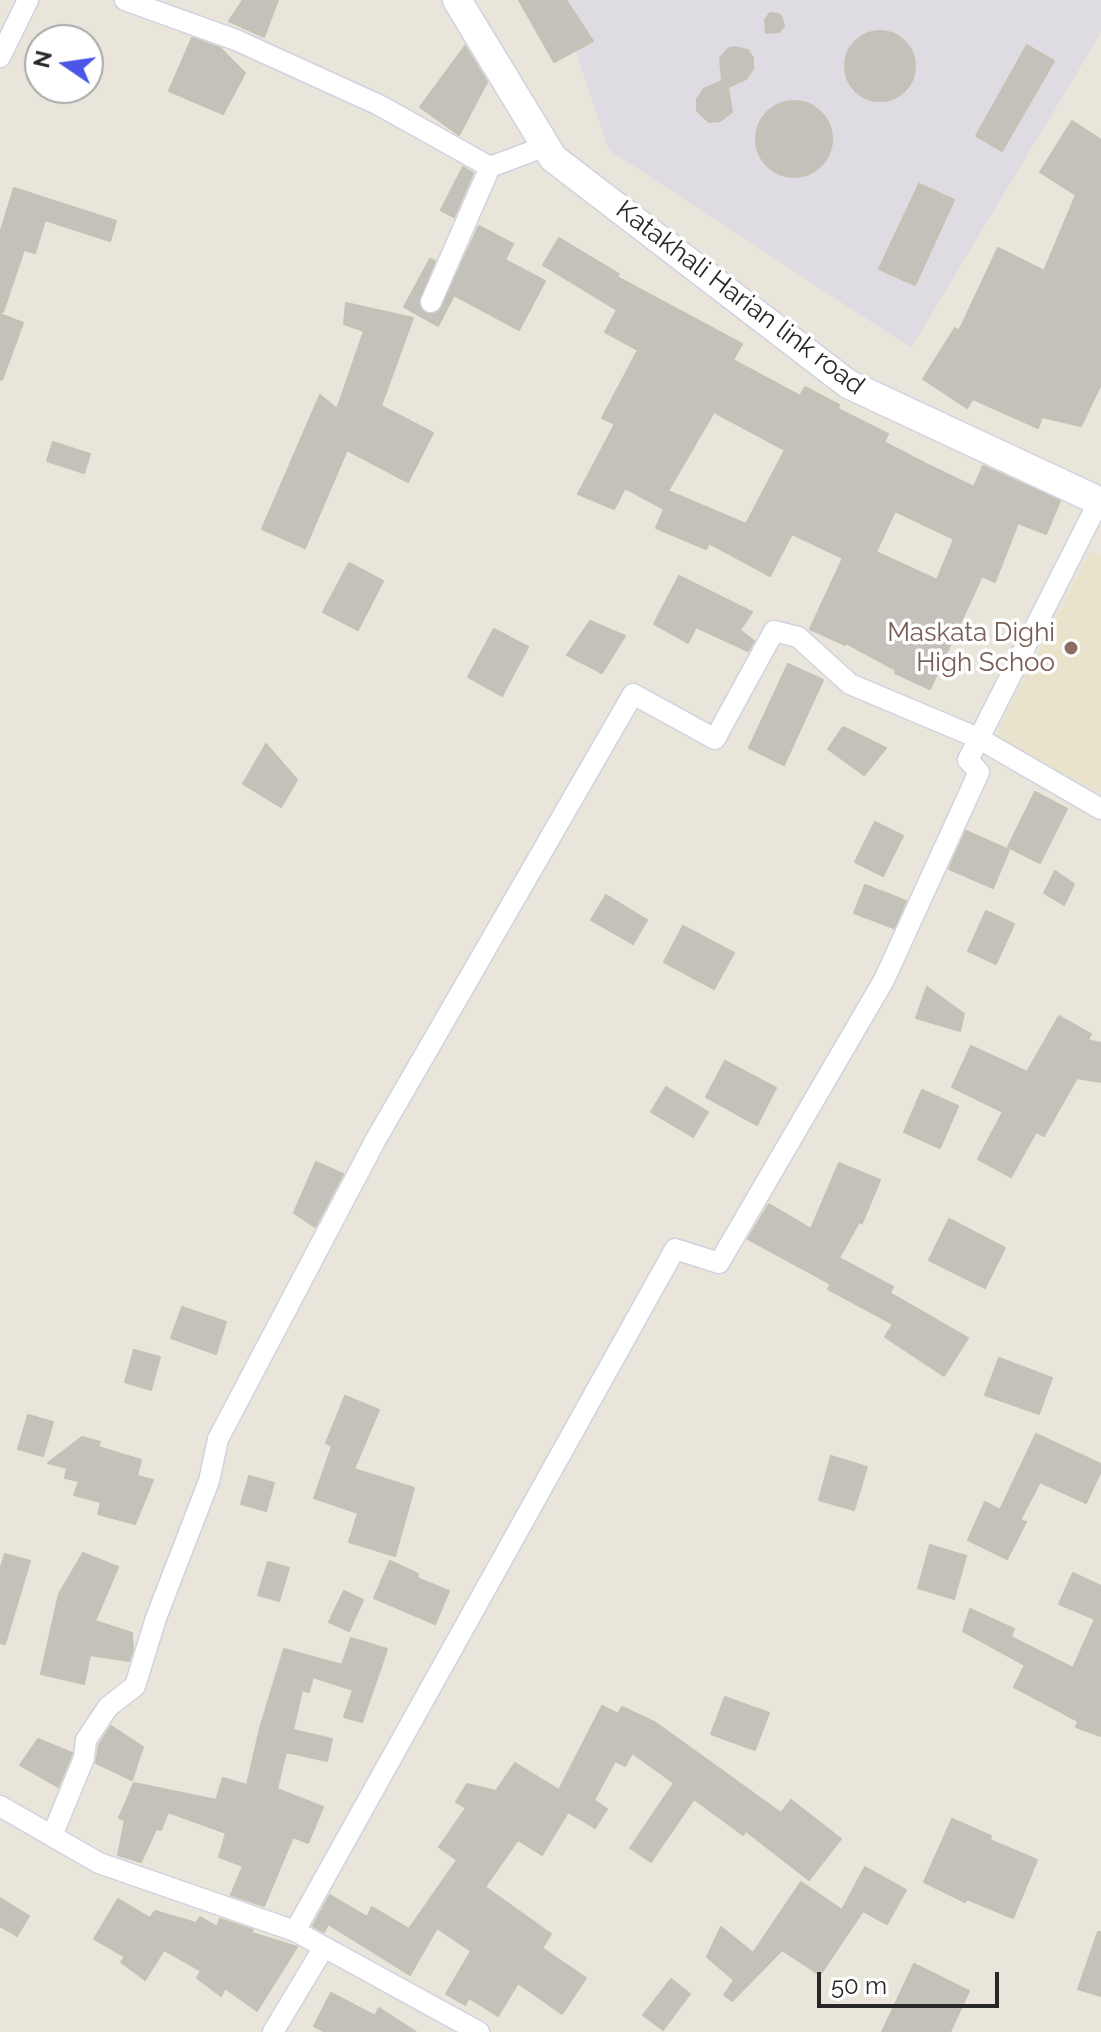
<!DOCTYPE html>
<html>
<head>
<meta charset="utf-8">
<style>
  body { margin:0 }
  #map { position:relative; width:1101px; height:2032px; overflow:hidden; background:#e9e5db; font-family:Raleway,sans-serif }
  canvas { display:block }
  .north { position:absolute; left:24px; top:24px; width:80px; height:80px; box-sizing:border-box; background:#fff; border:2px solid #a9a9a9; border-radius:50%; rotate:283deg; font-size:22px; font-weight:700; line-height:32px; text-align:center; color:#282828 }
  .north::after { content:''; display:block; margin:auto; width:28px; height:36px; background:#4b56e6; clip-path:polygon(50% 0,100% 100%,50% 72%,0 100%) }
  .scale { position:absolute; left:817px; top:1972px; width:182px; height:36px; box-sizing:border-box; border:4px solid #282828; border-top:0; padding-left:10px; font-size:24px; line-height:28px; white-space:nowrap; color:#282828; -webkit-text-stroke:6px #fff; paint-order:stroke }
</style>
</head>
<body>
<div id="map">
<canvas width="1101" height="2032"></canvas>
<div class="north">N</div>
<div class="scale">50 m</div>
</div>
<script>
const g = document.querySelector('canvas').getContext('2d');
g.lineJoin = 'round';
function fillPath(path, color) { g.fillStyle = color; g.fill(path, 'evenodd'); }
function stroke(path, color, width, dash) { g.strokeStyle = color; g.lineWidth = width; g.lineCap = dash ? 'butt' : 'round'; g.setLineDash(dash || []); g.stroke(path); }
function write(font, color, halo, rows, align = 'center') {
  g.font = font + ' Raleway,sans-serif'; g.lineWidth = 7; g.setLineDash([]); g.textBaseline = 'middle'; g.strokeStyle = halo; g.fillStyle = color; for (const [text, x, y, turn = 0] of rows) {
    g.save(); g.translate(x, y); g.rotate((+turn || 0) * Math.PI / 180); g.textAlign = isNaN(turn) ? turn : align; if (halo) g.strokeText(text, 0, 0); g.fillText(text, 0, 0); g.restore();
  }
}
fillPath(new Path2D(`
  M558 0H1101V33L911 348 609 150Z`), '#dedbe2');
fillPath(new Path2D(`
  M1090 552 1101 557V792L994 739Z`), '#e9e3cc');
const building = new Path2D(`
  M243 0H278L264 37 229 21Z
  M519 0H566L593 41 554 62Z
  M770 13 779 14 782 18 784 26 779 32 766 33 765 20Z
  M845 66a35 35 0 1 1 70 0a35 35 0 1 1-70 0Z
  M192 38 220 48 245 73 223 114 169 91Z
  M1027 45 1054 61 1002 151 976 136Z
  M465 46 487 82 459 135 420 107Z
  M734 47 748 50 753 58V69L746 79 728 87 732 112 720 121 709 122 697 111V99L704 89 722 81 720 58 728 49Z
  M756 139a38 38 0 1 1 76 0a38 38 0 1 1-76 0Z
  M1072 121 1101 140V384L1081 426 1042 417 1038 428 973 399 967 408 923 379 955 328 959 331 998 248 1044 271 1076 195 1040 172Z
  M463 167 473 173 454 217 441 210Z
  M919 184 954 200 915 285 879 269Z
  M14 188 116 221 110 241 45 220 35 253 24 250 3 312H0V233Z
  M479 226 513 244 505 260 545 281 519 330 454 295 438 326 404 307 430 259 435 261 418 304 427 314 439 312Z
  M559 238 619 274 617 277 742 344 733 360 800 396 805 387 839 405 838 409 888 434 884 442 926 464 974 487 983 466 1060 501 1046 534 1018 523 995 582 982 576 930 689 895 673 896 670 846 643 845 645 810 629 843 558 792 534 770 576 709 543 706 549 656 528 664 509 625 488 614 509 578 494 615 424 602 418 638 350 605 332 617 310 543 265ZM714 412 785 450 746 524 668 491ZM895 511 954 539 937 580 876 552Z
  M346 303 413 318 381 406 433 433 408 482 347 450 305 548 262 529 320 395 337 409 364 331 344 324Z
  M0 314 23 323 2 380 0 379Z
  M53 442 90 454 84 473 47 461Z
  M349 563 383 581 358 630 323 612Z
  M679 576 752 612 740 630 754 641 748 651 696 627 688 643 654 624Z
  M590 621 625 636 602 673 567 655Z
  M494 629 528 647 502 696 468 677Z
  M788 664 823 680 784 765 749 748Z
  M843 727 886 748 864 775 828 749Z
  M266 744 297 780 281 807 243 784Z
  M1035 792 1067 809 1040 863 1008 847Z
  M875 822 903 836 883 876 855 862Z
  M966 831 1009 850 993 888 949 869Z
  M1055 871 1074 884 1064 905 1044 893Z
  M865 885 906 901 894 928 854 913Z
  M606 895 647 920 633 944 591 920Z
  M986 911 1014 924 996 964 968 951Z
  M683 926 734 953 714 989 664 962Z
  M927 987 964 1014 960 1031 916 1018Z
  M1059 1016 1091 1034 1088 1040 1101 1043V1082L1077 1078 1044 1136 1036 1132 1011 1177 978 1159 1003 1112 952 1087 971 1046 1027 1072Z
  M725 1061 776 1088 757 1125 706 1097Z
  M666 1087 708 1112 693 1137 651 1112Z
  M922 1090 958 1106 940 1148 904 1132Z
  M316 1162 343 1174 315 1227 294 1213Z
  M839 1163 880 1180 862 1223 859 1222 839 1258 893 1287 890 1293 968 1338 944 1376 885 1337 893 1324 828 1289 831 1284 748 1239 769 1204 811 1229Z
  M949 1219 1005 1248 985 1288 929 1260Z
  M182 1307 226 1322 216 1354 171 1338Z
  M134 1350 160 1357 151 1390 125 1382Z
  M999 1358 1052 1378 1039 1414 985 1395Z
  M345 1396 379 1410 354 1469 414 1488 395 1556 349 1542 358 1513 314 1498 332 1446 326 1443Z
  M28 1415 53 1422 43 1456 18 1449Z
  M1036 1434 1101 1464V1471L1086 1503 1040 1482 1020 1520 1026 1522 1007 1559 968 1540 985 1502 1000 1510Z
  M82 1437 100 1442 98 1447 141 1460 137 1476 153 1480 135 1524 98 1514 101 1502 74 1495 79 1481 65 1478 67 1468 48 1463Z
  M831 1456 867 1467 854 1510 819 1500Z
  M249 1476 274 1483 266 1511 241 1504Z
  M930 1545 966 1556 954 1599 918 1588Z
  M83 1553 118 1567 95 1621 132 1633 133 1650 129 1661 90 1655 84 1684 41 1674 59 1594Z
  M5 1554 30 1561 5 1644 0 1643V1570Z
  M390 1561 418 1574 417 1578 449 1591 435 1624 374 1598Z
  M268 1562 289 1568 279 1601 258 1595Z
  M1073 1573 1101 1586V1736L1076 1727 1078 1721 1014 1687 1025 1665 963 1631 970 1609 1014 1629 1011 1637 1073 1668 1095 1619 1059 1604Z
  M344 1591 363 1600 349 1631 329 1622Z
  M351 1638 387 1649 381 1667 362 1722 344 1717 353 1690 313 1677 309 1692 302 1690 293 1730 332 1739 327 1761 286 1752 277 1789 323 1807 308 1843 293 1837 264 1906 231 1895 243 1866 219 1857 226 1833 168 1812 161 1830 156 1829 141 1862 118 1855 125 1820 119 1818 134 1783 216 1800 223 1778 247 1785 260 1728 284 1649 342 1665Z
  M725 1697 769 1713 755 1750 711 1734Z
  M602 1706 618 1714 622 1707 656 1723 781 1813 791 1800 841 1839 809 1880 746 1831 743 1835 694 1799 651 1862 630 1848 674 1783 632 1753 625 1766 615 1761 594 1800 607 1809 595 1828 568 1812 542 1855 518 1840 485 1887 551 1934 542 1948 586 1978 562 2014 518 1983 498 2016 469 1998 465 2005 446 1994 471 1951 437 1928 410 1975 328 1924 324 1932 313 1926 330 1895 367 1917 372 1907 409 1929 457 1860 439 1847 466 1808 456 1802 467 1784 496 1791 515 1763 559 1790Z
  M111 1726 143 1747 132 1780 96 1763 99 1745Z
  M38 1739 72 1753 58 1787 20 1765Z
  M952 1819 991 1836 990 1840 1037 1860 1013 1918 967 1899 965 1902 924 1882Z
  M865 1867 906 1890 887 1924 863 1911 820 1975 782 1950 732 2001 724 1995 734 1980 707 1957 721 1927 753 1953 801 1882 842 1910Z
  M0 1898 29 1916 17 1936 0 1926Z
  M118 1899 150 1918 155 1911 196 1923 200 1917 217 1927 220 1919 253 1930 252 1933 297 1947 257 2011 225 1988 221 1996 197 1978 201 1971 164 1950 145 1980 121 1962 125 1957 94 1939Z
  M1098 1932H1101V1996L1078 1989Z
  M914 1964 969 1991 950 2032H882Z
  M671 1979 690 1994 663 2030 643 2015Z
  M331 1993 375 2016 379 2008 416 2032H325L314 2026Z`);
fillPath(building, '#c4c1bb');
stroke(building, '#c4c1b5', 2);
const street = new Path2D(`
  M125 0 236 40 379 105 490 167 431 302
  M0 57 28 0
  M490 167 546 146
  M0 1806 99 1863 295 1931
  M52 1836 84 1758 86 1740 108 1707 135 1686 156 1618 209 1481 218 1439 375 1141 633 694 715 739 774 631 798 637 850 684 978 738 1101 809
  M273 2032 324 1947
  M479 2032 295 1931 675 1249 719 1263 884 980 979 772 968 760 1098 503`);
const secondary = new Path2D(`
  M457 0 553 158 848 384 1101 502`);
stroke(street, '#d1d2e0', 23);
stroke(secondary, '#d1d2e0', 31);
stroke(street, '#fff', 20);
stroke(secondary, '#fff', 28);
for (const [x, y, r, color] of [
  [1071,648,8,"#8d6e63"]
]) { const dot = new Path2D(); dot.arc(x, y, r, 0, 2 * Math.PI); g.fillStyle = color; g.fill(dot); stroke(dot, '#fff', 3); }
write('26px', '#282828', '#fff', [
  ["Katakhali Harian link road",740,298,37]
]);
write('26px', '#785e54', '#fff', [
  ["Maskata Dighi",1055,633],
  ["High Schoo",1055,663]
], 'right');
</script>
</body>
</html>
